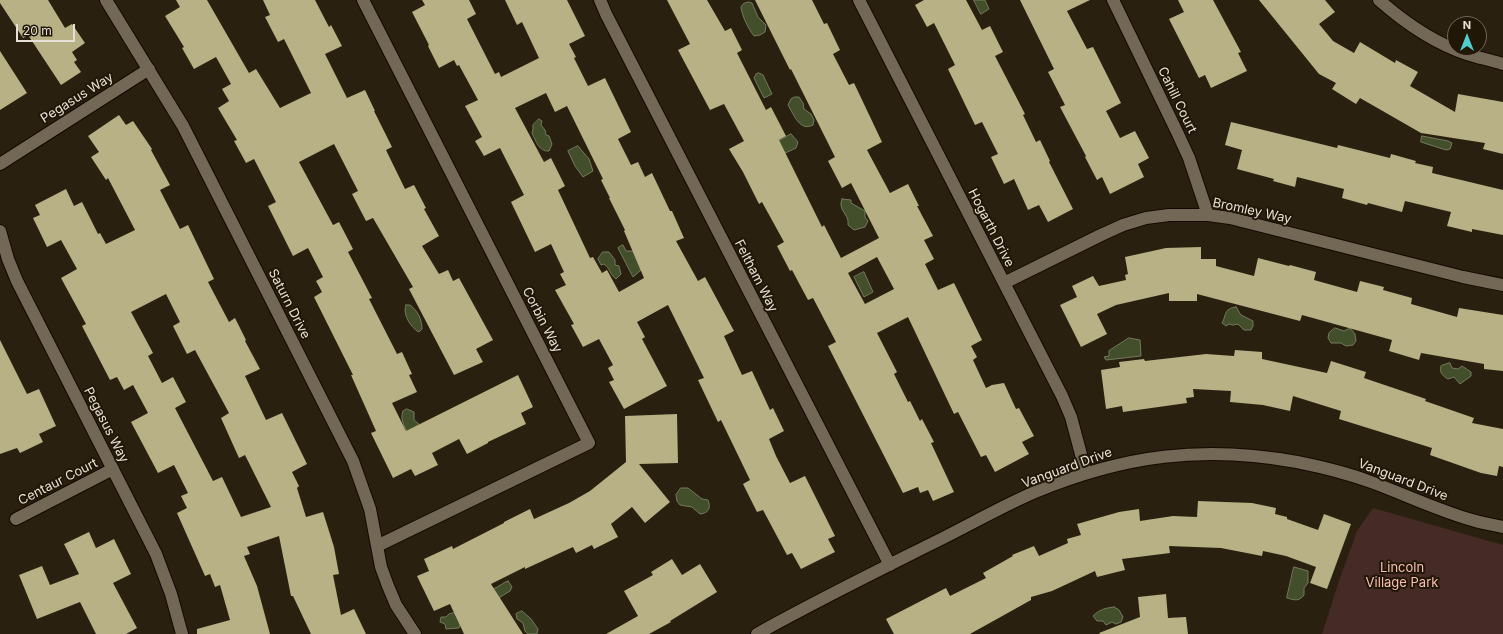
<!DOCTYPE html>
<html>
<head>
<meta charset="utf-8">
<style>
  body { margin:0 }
  #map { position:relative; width:1503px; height:634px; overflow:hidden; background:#2a2010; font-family:Inter,sans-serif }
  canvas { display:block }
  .north { position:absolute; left:1447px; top:16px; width:40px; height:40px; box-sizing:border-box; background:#211707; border:1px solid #70675a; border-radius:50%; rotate:0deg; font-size:11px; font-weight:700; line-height:16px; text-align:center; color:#e7e0d6 }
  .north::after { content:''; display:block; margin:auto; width:14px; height:18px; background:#52cdce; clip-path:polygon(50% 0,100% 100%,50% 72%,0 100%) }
  .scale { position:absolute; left:16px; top:24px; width:59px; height:18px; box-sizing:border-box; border:2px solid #e7e0d6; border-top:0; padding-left:5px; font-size:12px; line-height:14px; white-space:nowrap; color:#e7e0d6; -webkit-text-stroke:3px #211707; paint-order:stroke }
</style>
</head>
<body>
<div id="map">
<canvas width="1503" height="634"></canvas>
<div class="north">N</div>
<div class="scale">20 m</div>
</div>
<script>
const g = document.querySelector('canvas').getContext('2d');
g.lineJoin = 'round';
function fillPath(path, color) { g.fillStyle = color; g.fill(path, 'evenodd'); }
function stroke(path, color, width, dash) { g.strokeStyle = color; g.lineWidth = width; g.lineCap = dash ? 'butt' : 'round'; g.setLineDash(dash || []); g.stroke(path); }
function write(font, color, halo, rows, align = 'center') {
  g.font = font + ' Inter,sans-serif'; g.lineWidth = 4; g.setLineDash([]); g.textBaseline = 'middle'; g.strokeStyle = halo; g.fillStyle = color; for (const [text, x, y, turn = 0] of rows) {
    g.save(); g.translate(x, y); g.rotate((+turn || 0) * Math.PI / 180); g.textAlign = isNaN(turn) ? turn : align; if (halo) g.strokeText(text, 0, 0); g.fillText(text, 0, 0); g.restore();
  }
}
fillPath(new Path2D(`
  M1373 508 1503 545V634H1322L1339 581 1357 531Z`), '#452a26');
const water = new Path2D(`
  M974 0H985L989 9 981 14Z
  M749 2 752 3 758 17 766 25 765 32 760 35 754 36C748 28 742 16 741 7L743 4Z
  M759 73 763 75 772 94 764 98 754 78 756 74Z
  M795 97H799L803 103 804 109 811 114 814 120 813 125C800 132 794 115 788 105L791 99Z
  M539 119 542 121 541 125 545 130 546 135 549 136 552 144 549 151C539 152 536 141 532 133L533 129V125Z
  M791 134 798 142 796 148 779 156 778 142Z
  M1422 136 1448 141 1452 143 1450 149 1446 150 1421 142Z
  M578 146 589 159 593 171 583 177 575 166 568 151Z
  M842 199 851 200V203L865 211V217L868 221 865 227 854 230 848 225C850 214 837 211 842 199Z
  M623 245 626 251H633L641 270 633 277 618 248Z
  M603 252H609L615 260V265L619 266 621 274 616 279C610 275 610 268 604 264L601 265 598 259Z
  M864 272 873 292 864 297 854 277Z
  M406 305H410C418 311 422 320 422 329L419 332C411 328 402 314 406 305Z
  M1236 307 1241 315 1253 321V326L1251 330H1244L1238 324 1233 325 1229 324 1226 326 1222 323C1227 314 1223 309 1236 307Z
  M1335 328 1344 331 1350 328 1355 334 1356 341 1353 345 1346 346 1341 343H1331L1328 338 1329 333Z
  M1129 338 1140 340 1141 356 1106 360 1104 357 1109 356V351Z
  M1450 363 1452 368 1458 369 1462 366 1471 372V376L1460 384 1454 377 1448 379C1443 376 1439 373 1441 366Z
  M407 409 414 412V420L419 424 410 437C406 429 399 420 403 411Z
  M681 488H688L702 499 708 500C711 508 709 513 700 514L692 507 680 505 677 501 676 495Z
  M1294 567 1308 571V583L1304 588V595C1299 602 1294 600 1287 598Z
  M508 581 512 587 510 591 494 601 493 589C499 587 502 583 508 581Z
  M1114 607 1119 610 1123 617 1121 622 1116 624 1112 622 1106 625 1103 621H1097L1093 616C1099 610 1105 608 1114 607Z
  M522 611 531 619 538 629 537 634H528L525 631 523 623 517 619 516 614Z
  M454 613 461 622 459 628 446 629 445 624 440 622 441 617H446L449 614Z`);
fillPath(water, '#424f2a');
stroke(water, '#747a5e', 1);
fillPath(new Path2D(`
  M0 0H48L65 28 72 24 85 43 72 52 77 60 74 62 81 72 61 85 28 35 23 38 0 3Z
  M176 0H207L249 73 256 69 280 108 311 93 284 39 278 42 265 17 270 15 263 0H315L329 27 331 25 342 46 325 54 347 98 365 90 375 111H374L392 147 386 150 405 189 414 185 426 208 424 209 439 236 422 246 439 274 448 270 453 281 459 278 493 340 476 349 483 362 454 375 409 289 413 287 373 218 366 221 352 194 358 191 334 144 299 162 333 225 339 222 353 249 348 252 372 298 369 299 397 354 402 352 412 374 409 375 417 392 392 403 406 431 518 375 533 407 521 413 526 424 488 442V443L467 454 459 439 432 453 438 465 415 476 411 469 393 478 371 433 376 431 351 375H353L314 297 322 292 316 281 323 277 308 248 293 256 268 206 276 202 254 159 246 163 234 141 237 140 218 108 229 101 222 89 231 84 216 57 194 69 182 48 184 47 165 16 180 7Z
  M422 0H469L476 14 467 19 495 74 499 72 501 77 539 58 522 22 517 25 505 0H567L585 36 569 44 576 57 574 58 588 86 605 78 631 132 618 139 631 165 638 162 645 177 652 173 670 211H672L684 238 676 241 698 281 705 277 734 331 724 336 742 375 752 371 770 410 773 408 784 431 769 439 776 456 790 483 805 476 835 536 828 539 835 552 801 569 792 553 787 555 763 510 757 512 743 484 750 480 721 420 718 422 698 380 704 378 668 305 637 322 645 337 642 339 667 386 624 409 609 382 614 380 608 368 613 365 599 339 583 347 571 325 574 324 555 290 566 285 560 274 564 272 551 244 535 252 511 202 524 195 500 148 484 156 475 141 482 137 465 106 478 100 459 65 457 66 454 60 439 68 428 46 429 45 412 12 425 5ZM546 93 555 112 567 106 603 179 601 180 610 198H609L625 230 624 231 644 278 619 292 607 270 602 273 593 257 590 258 558 190 565 186 551 158 544 162 515 108Z
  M667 0H707L725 31 731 28 742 50 737 53 766 110 771 107 786 136 779 140 822 227 824 225 841 258 879 238 851 183 842 188 828 161 835 157 791 69 790 70 755 0H812L824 24 827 23 840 50 833 54 849 85 854 83 882 142 867 150 890 193 908 184 919 206H917L933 236 924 240 934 259 925 264 938 290 954 283 982 340 971 346 977 357 973 360 986 388 992 385 1004 383 1016 409 1019 408 1034 436 1022 442 1029 454 995 472 986 455 981 457 958 412 954 414 908 317 877 333 897 372 894 374 908 402 910 401 920 421 922 419 934 442 931 443 954 492 933 501 928 490 920 493 918 487 903 493 828 346 836 342 813 298 808 300 792 270 790 271 777 246 784 242 762 202 759 204 743 172 729 149 744 141 724 104 710 110 678 50 690 44ZM877 257 894 289 865 304 848 273Z
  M924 0H966L982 30 990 26 1003 52 995 56 1025 114 1023 115 1036 142 1040 140 1050 161 1049 162 1073 209 1048 222 1039 205 1028 210 1014 179 1004 184 991 157 998 154 982 122 975 125 948 69 955 65 934 23 927 27 915 5Z
  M1020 0H1090L1067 11 1087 49 1093 47 1121 103 1106 111 1120 138 1135 131 1149 158 1138 164 1144 177 1110 194 1102 177 1097 180 1085 157 1086 156 1060 107 1065 105 1048 72 1054 69Z
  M1178 0H1213L1241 52 1238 53 1247 71 1211 88 1205 75 1199 78 1169 19 1184 12Z
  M1259 0H1325L1335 12 1319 24 1333 41 1354 53 1360 42 1395 63 1396 60 1418 72 1410 86 1455 112 1458 94 1503 102V154L1483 149 1485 143 1421 133 1360 98 1356 104 1332 89 1336 83 1319 74Z
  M0 51 27 93 0 110Z
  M119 115 126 125 133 121 152 149 151 150 170 185 160 190 180 229 188 225 214 279 208 282 229 322 235 318 246 340 245 341 260 369 245 376 266 420 282 413 307 464 292 472 299 486 297 488 306 517 323 512 334 547 339 574 333 575 341 615 354 609 366 634H311L293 596H291L279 536 247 547 250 554 244 556 257 586 270 634H197V629L230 620 220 585 215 587 210 574 205 576 177 513 187 508 181 496 188 493 174 465 158 473 131 422 148 413 133 385 124 390 117 377 110 380 82 326 86 324 61 278 77 269 61 240 47 247 33 218 40 215 35 205 66 189 74 206 82 202 98 234 100 233 106 244 135 230 108 178 106 180 91 157 99 152 88 136ZM166 294 180 322 173 326 187 354 195 350 229 413 221 418 239 458 245 455 271 507 241 517 222 477 213 481 175 408 186 402 173 377 162 383 148 356 153 353 131 312Z
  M1231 122 1337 148 1338 145 1390 158 1391 154 1416 161 1415 163 1433 167 1432 173 1503 190V235L1472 229V232L1447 226 1451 212 1405 201 1402 212 1368 203 1367 205 1342 198 1344 189 1297 177 1295 187 1273 181 1274 179 1237 169 1242 150 1225 145Z
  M1201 247V259H1216V266L1254 276 1258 258 1289 266 1290 265 1316 272 1314 280 1357 292 1360 281 1384 287 1383 290 1412 298 1411 304 1457 317 1459 308 1503 315V371L1484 369V364L1421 353 1419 360 1389 351 1392 340 1302 315 1300 321 1197 294V301H1169V293L1116 305 1097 314 1107 334 1081 347 1060 305 1077 297 1072 286 1093 276 1099 286 1126 280 1125 275 1128 274 1125 257 1166 248Z
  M0 340 27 394 39 389 56 426 39 434 43 442 20 453 17 448 0 454Z
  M1235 350 1262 352V359L1327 373 1331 361 1366 372 1364 378 1426 399 1425 401 1474 418 1472 423 1503 429V467L1499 466 1497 476 1481 473 1430 455 1432 448 1339 419 1341 411 1293 396 1290 411 1263 405 1230 402 1231 391 1193 389 1194 397 1186 398 1187 403 1123 412 1122 406 1106 409 1101 370 1120 367 1119 362 1144 359 1145 361 1206 354 1234 356Z
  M677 414 678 463 639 464 670 502 645 523 632 507 611 524 618 537 594 549 592 545 576 553 573 547 525 569V567L491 584 523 634H464L450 604 434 611 417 576 429 571 424 559 452 546 453 549 504 523V522L530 509 534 519 569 503 590 491 626 462 625 416Z
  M1198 501 1252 503 1276 508 1275 514 1287 517V519L1318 530 1324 514 1351 524 1327 589 1310 583 1316 567 1286 556 1263 551 1262 556 1221 548 1169 546 1170 553 1122 559 1125 570 1097 577 1095 571 1052 591 1031 597V600L970 634H894L886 619 946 588 950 596 986 578 983 573 1013 556 1012 555 1034 546 1039 556 1068 543 1067 539 1081 535 1077 524 1119 512 1139 509 1140 521 1173 516 1197 517Z
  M89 532 96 548 114 539 131 574 113 583 137 628 126 634H96L80 602 37 619 19 575 42 566 50 585 79 574 64 544Z
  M672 559 682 575 700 564 717 592 670 621 671 622 649 634H606L638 616 624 591 653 575 651 572Z
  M1166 594 1168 618 1186 617 1188 634H1100L1099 633 1140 617 1138 597Z`), '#b7b185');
const minor = new Path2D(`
  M106 0 183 126 353 461 370 509 381 567 388 586 396 605 415 634
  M363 0 589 443 377 546
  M600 0 606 14 890 565
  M859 0 1062 396 1071 417 1086 473
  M1113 0 1178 134 1189 158 1208 215
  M1379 0C1405 23 1434 43 1467 54 1479 58 1491 60 1503 64
  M0 164 149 69
  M0 231 8 259 17 281 156 554 171 594 182 634
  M1004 283 1101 235 1123 225 1146 218 1169 215H1208L1230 218 1463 277 1503 285
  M16 519 113 469
  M757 634C814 602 873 573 931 544 966 527 1000 507 1035 492 1124 455 1203 445 1297 462 1322 467 1347 473 1371 482 1404 494 1437 510 1472 520 1482 523 1493 525 1503 527`);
stroke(minor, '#130900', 14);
stroke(minor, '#736755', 12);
write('13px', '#e7e0d6', '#211707', [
  ["Pegasus Way",77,98,-32],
  ["Cahill Court",1177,100,64],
  ["Bromley Way",1252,211,12],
  ["Hogarth Drive",991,228,63],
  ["Feltham Way",756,276,63],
  ["Saturn Drive",289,304,63],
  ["Corbin Way",542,320,63],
  ["Pegasus Way",106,425,63],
  ["Vanguard Drive",1067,468,-20],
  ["Vanguard Drive",1403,480,21],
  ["Centaur Court",58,482,-27]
]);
write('13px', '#fabdb4', '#211707', [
  ["Lincoln",1402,568],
  ["Village Park",1402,583]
]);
</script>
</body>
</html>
